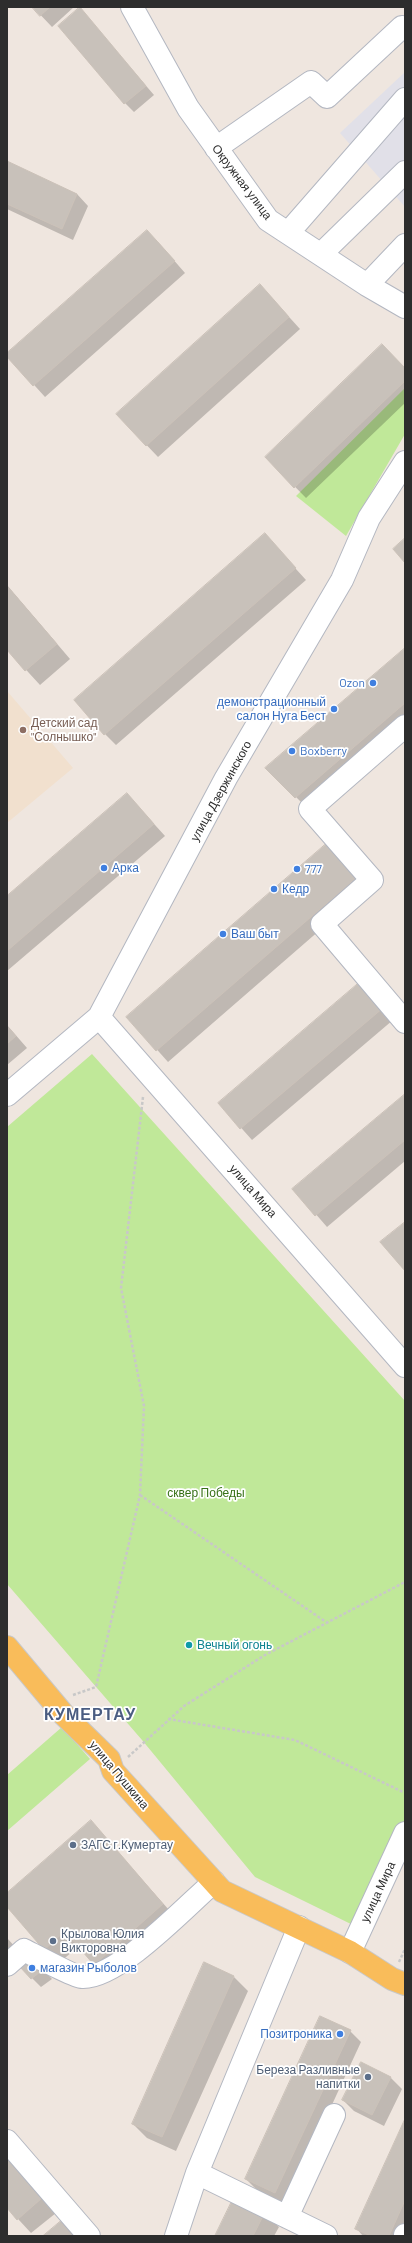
<!DOCTYPE html>
<html>
<head>
<meta charset="utf-8">
<style>
  body { margin:0 }
  #map { position:relative; width:412px; height:2243px; overflow:hidden; background:#efe6df; font-family:Barlow,sans-serif }
  canvas { display:block }
  .frame { position:absolute; inset:0; border:8px solid #2d2d2d; pointer-events:none }
</style>
</head>
<body>
<div id="map">
<canvas width="412" height="2243"></canvas>
<div class="frame"></div>
</div>
<script>
const g = document.querySelector('canvas').getContext('2d');
g.lineJoin = 'round';
function fillPath(path, color) { g.fillStyle = color; g.fill(path, 'evenodd'); }
function stroke(path, color, width, dash) { g.strokeStyle = color; g.lineWidth = width; g.lineCap = dash ? 'butt' : 'round'; g.setLineDash(dash || []); g.stroke(path); }
function write(font, color, halo, rows, align = 'center') {
  g.font = font + ' Barlow,sans-serif'; g.lineWidth = 3.5; g.setLineDash([]); g.textBaseline = 'middle'; g.strokeStyle = halo; g.fillStyle = color; for (const [text, x, y, turn = 0] of rows) {
    g.save(); g.translate(x, y); g.rotate((+turn || 0) * Math.PI / 180); g.textAlign = isNaN(turn) ? turn : align; if (halo) g.strokeText(text, 0, 0); g.fillText(text, 0, 0); g.restore();
  }
}
fillPath(new Path2D(`
  M405 72V207L340 133Z`), '#e1e0e8');
fillPath(new Path2D(`
  M7 691 73 768 7 823Z`), '#f1e0ce');
fillPath(new Path2D(`
  M405 388V434L346 536 296 496Z
  M92 1054 405 1401V1828L359 1928 255 1877 142 1740 7 1584V1127Z
  M62 1727 90 1759 7 1831V1775Z`), '#c0e899');
fillPath(new Path2D(`
  M33 7H74L52 27Z
  M80 9 154 95 134 112 125 103Z
  M7 163 77 194 88 206 73 240 7 209Z
  M158 242 185 273 45 397 7 355Z
  M271 297 300 329 158 457 117 414Z
  M405 369V403L306 498 266 457Z
  M265 535 306 580 116 745 105 734Z
  M7 585 70 659 40 685 7 649Z
  M405 649V724L307 808 267 768Z
  M127 794 165 836 7 971V897Z
  M337 856 366 890 168 1062 128 1017Z
  M360 983 393 1020 252 1140 219 1103Z
  M7 1025 27 1048 7 1065Z
  M405 1095V1161L327 1227 294 1189Z
  M91 1822 177 1919 109 1978 79 1946 59 1963 7 1906V1894Z
  M7 1938 17 1949 7 1958Z
  M41 1967 52 1979 41 1987 32 1978Z
  M234 1977 248 1991 176 2151 147 2138 133 2124Z
  M350 2031 361 2042 286 2204 257 2190 246 2179Z
  M361 2063 391 2078 402 2089 384 2126 354 2111 343 2100Z
  M405 2121V2236H363L356 2228Z
  M7 2155 56 2213 31 2233 7 2207Z
  M264 2212 279 2227 274 2236H216Z`), '#0003');
const building = new Path2D(`
  M32 7H50L40 16Z
  M80 7 146 86 124 104 58 26Z
  M7 161 77 194 62 229 7 204Z
  M147 230 175 261 33 386 7 357V353Z
  M260 284 289 317 146 446 116 414Z
  M382 344 405 368V381L294 488 265 457Z
  M265 533 296 568 104 735 74 700Z
  M405 538V563L393 549Z
  M7 586 57 644 25 671 7 650Z
  M405 648V703L295 798 265 768Z
  M127 793 154 824 7 951V896Z
  M326 844 356 878 156 1051 126 1017Z
  M360 982 383 1008 240 1129 218 1103Z
  M7 1026 16 1036 7 1044Z
  M405 1094V1140L315 1216 292 1189Z
  M405 1222V1271L380 1242Z
  M91 1820 163 1904 94 1965 65 1931 44 1950 7 1907V1893Z
  M32 1957 44 1969 31 1979 20 1967Z
  M204 1962 234 1976 162 2137 132 2124Z
  M320 2016 351 2030 275 2193 245 2179Z
  M361 2062 391 2077 372 2115 342 2100Z
  M405 2119V2200L389 2236H371L355 2229Z
  M7 2156 42 2198 17 2220 7 2208Z
  M234 2197 265 2212 253 2236H215Z
  M61 2221 74 2236H43Z`);
fillPath(building, '#c8c1ba');
stroke(building, '#cbc1b8', 1);
const minor = new Path2D(`
  M132 7 188 108 268 220 367 285 405 307
  M216 148 311 82 327 97 402 27
  M288 233 405 99
  M321 254 405 172
  M367 285 405 245
  M405 726 310 809 372 880 322 924 405 1022
  M99 1017 405 1366
  M7 1095 99 1017 226 778 342 580 369 518 405 462
  M350 1952 405 1833
  M7 1965 24 1950C34 1955 75 1977 82 1977 118 1979 186 1906 214 1882
  M7 2141 89 2236
  M197 2173 326 2236
  M287 2217 334 2115
  M176 2236 197 2173 299 1927
  M405 2236V2235`);
const major = new Path2D(`
  M7 1647 64 1715 109 1759 113 1771 222 1891 350 1952 392 1979 405 1984`);
stroke(minor, '#b3b7c1', 24);
stroke(major, '#c8c8c8', 24);
stroke(new Path2D(`
  M140 1495 326 1622
  M73 1695 96 1687 140 1495 144 1406 121 1288 143 1097
  M168 1719 295 1740 405 1793
  M128 1757 184 1706 265 1655 405 1582
  M399 1962 405 1949`), '#c8c8c8', 2.5, [3, 2]);
stroke(minor, '#fff', 22);
stroke(major, '#f9bc5a', 22);
for (const [x, y, r, color] of [
  [373,683,4,"#3f7fe0"],
  [334,709,4,"#3f7fe0"],
  [23,730,4,"#8d6e63"],
  [292,751,4,"#3f7fe0"],
  [104,868,4,"#3f7fe0"],
  [297,869,4,"#3f7fe0"],
  [274,889,4,"#3f7fe0"],
  [223,934,4,"#3f7fe0"],
  [189,1645,4,"#0f9aa8"],
  [73,1845,4,"#5c6f8a"],
  [53,1941,4,"#5c6f8a"],
  [32,1968,4,"#3f7fe0"],
  [340,2034,4,"#3f7fe0"],
  [368,2077,4,"#5c6f8a"]
]) { const dot = new Path2D(); dot.arc(x, y, r, 0, 2 * Math.PI); g.fillStyle = color; g.fill(dot); stroke(dot, '#fff', 1.5); }
write('12px', '#2d2d2d', '#fff', [
  ["Окружная улица",242,182,53],
  ["улица Дзержинского",221,791,-61],
  ["улица Мира",253,1191,49],
  ["улица Пушкина",119,1775,50],
  ["улица Мира",378,1892,-65]
]);
write('12px', '#366cbe', '#fff', [
  ["Ozon",365,683,"right"],
  ["демонстрационный",326,702,"right"],
  ["салон Нуга Бест",326,716,"right"],
  ["Boxberry",300,751],
  ["Арка",112,868],
  ["777",305,869],
  ["Кедр",282,889],
  ["Ваш быт",231,934],
  ["магазин Рыболов",40,1968],
  ["Позитроника",332,2034,"right"]
], 'left');
write('12px', '#785e54', '#fff', [
  ["Детский сад",31,723],
  ["\"Солнышко\"",31,737]
], 'left');
write('12px', '#377117', '#fff', [
  ["сквер Победы",206,1493]
]);
write('12px', '#0d838f', '#fff', [
  ["Вечный огонь",197,1645]
], 'left');
write('12px', '#4e5e75', '#fff', [
  ["ЗАГС г.Кумертау",81,1845],
  ["Крылова Юлия",61,1934],
  ["Викторовна",61,1948],
  ["Береза Разливные",360,2070,"right"],
  ["напитки",360,2084,"right"]
], 'left');
g.letterSpacing = '1px';
write('bold 16px', '#4a5c81', '#fff', [
  ["КУМЕРТАУ",90,1715]
]);
g.letterSpacing = '0px';
</script>
</body>
</html>
